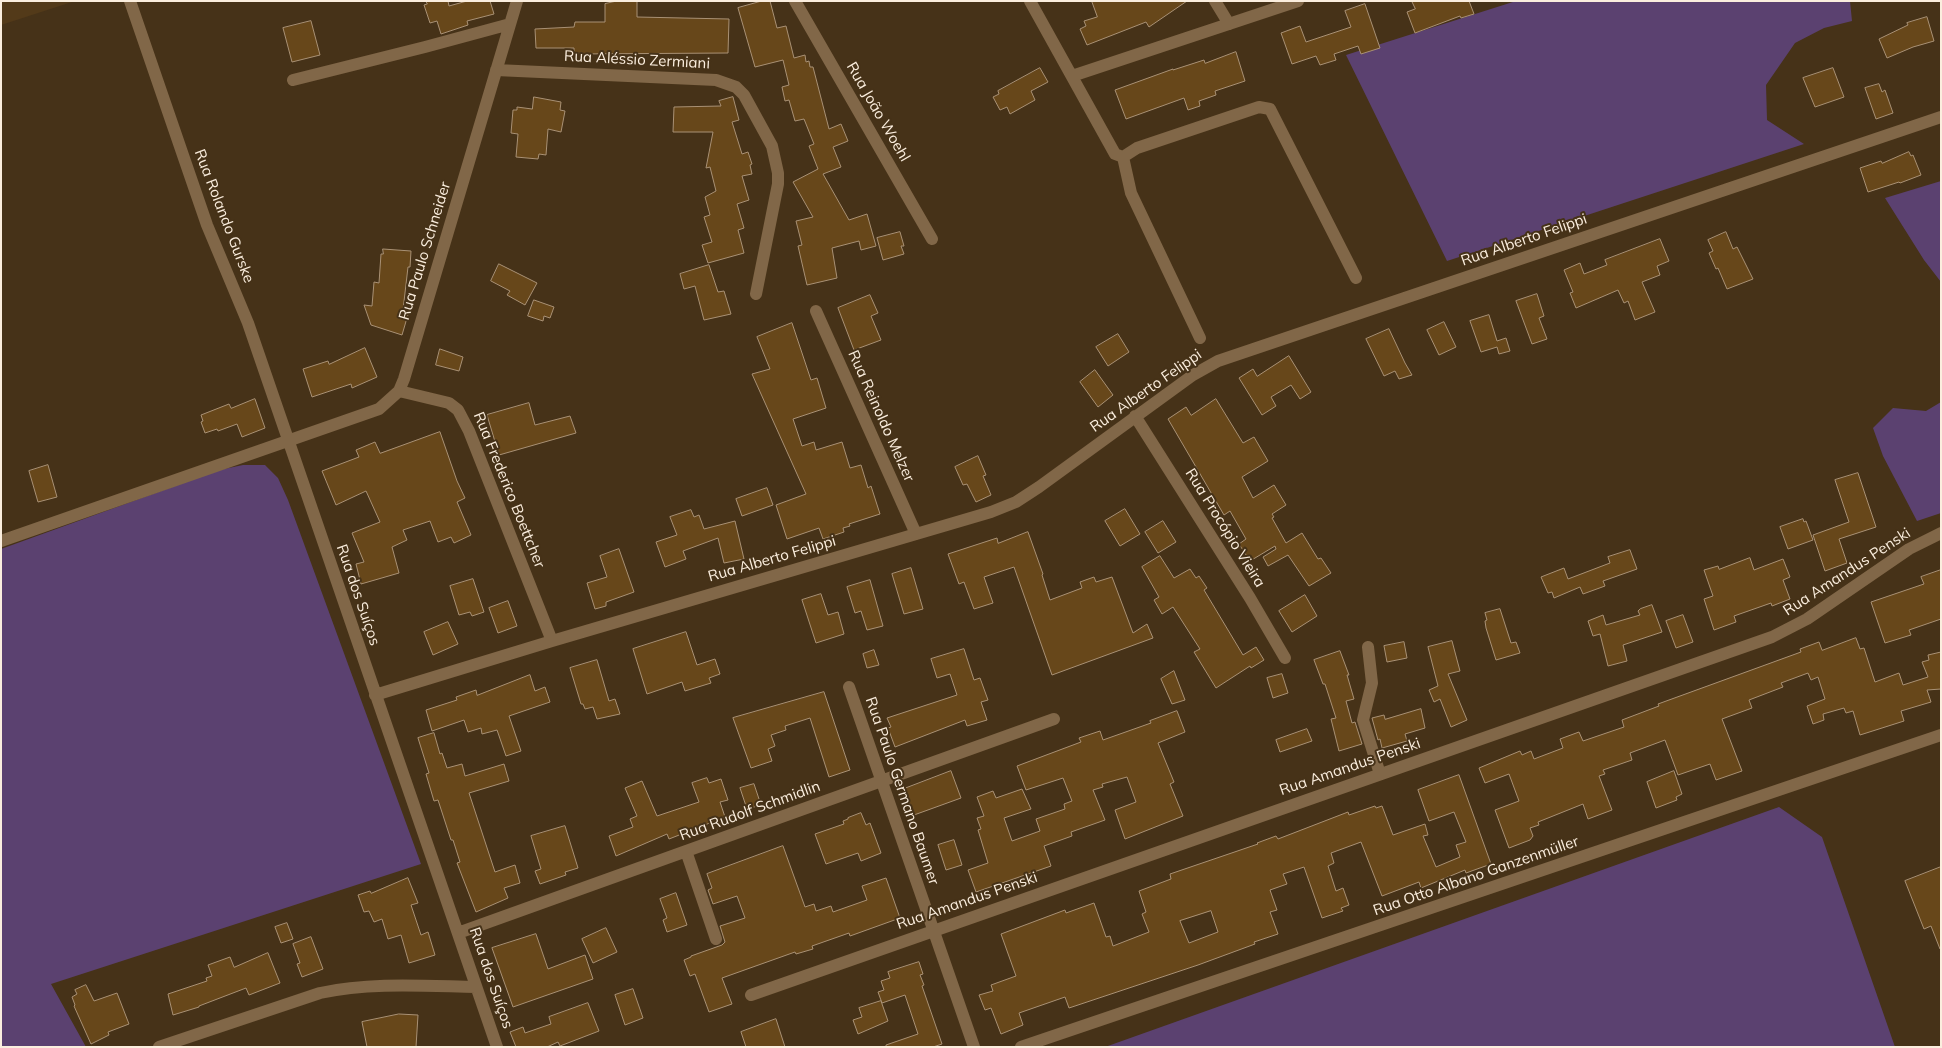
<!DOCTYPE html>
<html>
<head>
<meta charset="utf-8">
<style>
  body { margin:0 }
  #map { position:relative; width:1942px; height:1048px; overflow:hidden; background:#463218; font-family:Mulish,sans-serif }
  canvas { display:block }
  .frame { position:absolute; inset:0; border:2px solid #fbeede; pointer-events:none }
</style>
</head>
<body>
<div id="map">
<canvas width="1942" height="1048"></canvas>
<div class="frame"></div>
</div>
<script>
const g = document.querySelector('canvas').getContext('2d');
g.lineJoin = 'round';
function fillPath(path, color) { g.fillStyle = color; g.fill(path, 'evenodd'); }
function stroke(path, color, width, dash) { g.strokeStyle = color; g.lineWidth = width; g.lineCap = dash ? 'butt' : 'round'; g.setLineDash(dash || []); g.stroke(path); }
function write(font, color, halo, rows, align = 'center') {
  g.font = font + ' Mulish,sans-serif'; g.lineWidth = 4; g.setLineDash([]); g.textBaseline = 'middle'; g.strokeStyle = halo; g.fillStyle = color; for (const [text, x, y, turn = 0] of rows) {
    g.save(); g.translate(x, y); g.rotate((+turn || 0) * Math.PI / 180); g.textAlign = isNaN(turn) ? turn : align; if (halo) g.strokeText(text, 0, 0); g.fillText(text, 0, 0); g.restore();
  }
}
fillPath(new Path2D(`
  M1 1H75L1 25Z`), '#533a19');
fillPath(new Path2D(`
  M1516 1H1850L1852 21 1824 28 1795 43 1766 85 1767 120 1804 144 1447 261 1346 55Z
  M1941 181V282L1924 260 1885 198Z
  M1941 402V513L1917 521 1883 456 1873 428 1893 408 1926 411Z
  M243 465H265L278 478 288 500 421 864 51 984 86 1047H1V549L219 470Z
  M1779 807 1822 837 1895 1047H1105Z`), '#5b4170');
const building = new Path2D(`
  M426 1H448L449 6 467 1H490L494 14 467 21 468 25 441 34 437 21 430 23 424 5 427 4Z
  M617 1H637V17L729 19 728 53 574 54V48H536L535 29 574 27 575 22H605V4Z
  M762 1H770L777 28 786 26 794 58 805 55 806 62 809 61 810 67H813L829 129 841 124 848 141 833 147 841 167 823 174 849 220 867 214 876 246 861 250 859 241 832 248 837 278 807 285 798 246 802 245 796 221 813 217 793 182 818 169 809 146 814 144 804 119 795 121 789 100 785 101 782 87 789 85 783 60 755 67 738 8Z
  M1092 1H1187L1149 27 1146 22 1087 45 1080 29 1086 26 1084 21 1097 17Z
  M1412 1H1469L1474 14 1461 18 1460 16 1415 33 1407 12 1415 9Z
  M1365 4 1380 48 1361 54 1358 46 1334 54 1336 60 1320 65 1316 56 1292 64 1281 33 1300 26 1306 42 1351 27 1345 11Z
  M1927 17 1934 41 1913 47 1887 58 1879 39 1908 25 1907 23Z
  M311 21 320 55 292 62 283 28Z
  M1236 52 1245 81 1215 91 1216 95 1199 101 1200 106 1188 110 1184 98 1126 119 1115 90 1173 69V70L1204 60 1205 63Z
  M1040 68 1048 82 1031 91 1035 100 1010 114 1007 107 1000 110 993 97 999 94 998 91Z
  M1833 68 1844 97 1815 107 1803 78Z
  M1879 84 1882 92 1885 90 1893 113 1876 119 1865 88Z
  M534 97 561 102 560 110 565 111 561 132 548 129 546 155 539 154 538 159 516 157 518 134 511 133 513 110H517V107L532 109Z
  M733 97 739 120 732 122 742 154 748 152 752 164 750 165 752 174 742 176 749 200 737 204 744 228 738 230 744 253 708 263 702 245 712 242 704 217 710 215 705 197 716 191 710 167 706 168 713 132H673L674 107 721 106 719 101Z
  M1909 152 1911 156 1913 155 1921 175 1900 183 1899 182 1868 192 1860 168 1881 161 1882 163Z
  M900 232 904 246H901L904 254 883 260 877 238Z
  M1726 232 1733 249 1737 247 1753 279 1727 289 1718 268 1716 269 1709 253 1713 251 1708 240Z
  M1660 239 1669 261 1657 266 1660 275 1642 282 1655 312 1635 320 1628 301 1624 303 1618 290 1576 308 1570 293 1573 292 1564 270 1580 263 1584 274 1607 265 1605 260Z
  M383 249 411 251 410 267H408L403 310 409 311 402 335 371 325 364 305 372 306 374 282 379 283 381 254H383Z
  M499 264 537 283 525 305 507 295 510 291 491 281Z
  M709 265 718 292 724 291 731 314 704 320 695 286 684 289 680 274Z
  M1537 294 1544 316 1539 318 1547 339 1532 344 1516 301Z
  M870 295 878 313 871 316 881 340 854 350 838 308Z
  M534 300 554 307 550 318 544 316 543 321 528 316Z
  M1489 315 1497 341 1506 338 1510 351 1499 354 1497 347 1481 352 1470 321Z
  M1444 322 1456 347 1439 355 1427 330Z
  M792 323 811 380 817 378 826 408 793 419 802 446 814 442 816 450 842 442 850 468 861 465 868 488 871 486 880 514 849 524 850 526 843 528 844 532 823 539 819 528 787 539 776 505 806 494 752 374 770 369 757 337Z
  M1389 329 1405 363 1412 375 1399 379 1395 371 1384 376 1366 339Z
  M1118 334 1129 352 1108 366 1096 347Z
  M365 348 377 377 352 388 351 384 312 397 303 369 328 361 329 364Z
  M440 349 463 357 459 371 436 365Z
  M1289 356 1311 392 1300 399 1291 385 1271 397 1276 406 1262 415 1239 378 1253 369 1257 376Z
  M1095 370 1113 395 1098 407 1080 382Z
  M255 399 265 428 242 437 237 424 218 431 217 429 205 433 201 422 203 421 201 415 229 404 231 408Z
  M1216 399 1243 443 1254 437 1268 461 1242 477 1253 498 1274 485 1286 505 1272 514 1274 517 1272 518 1286 543 1302 533 1318 559 1321 558 1331 573 1309 586 1288 555 1268 566 1263 557 1276 549 1275 546 1250 561 1239 544 1246 539 1230 511 1224 515 1168 419 1186 407 1191 415Z
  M529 403 535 425 570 416 576 433 499 455 487 415Z
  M440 432 457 481 465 498 457 502 471 535 454 543 451 537 438 542 430 521 403 530 407 540 392 547 399 573 361 584 356 564 364 562 352 533 380 522 366 491 336 505 322 471 359 457 356 450 375 442 380 453Z
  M978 456 986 475 983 476 991 495 976 502 967 484 963 485 955 467Z
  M48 465 57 497 38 502 29 471Z
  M1858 473 1876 527 1839 539 1847 563 1825 571 1813 535 1849 522 1835 480Z
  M767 488 773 505 742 516 736 499Z
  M1125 509 1140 534 1120 546 1105 521Z
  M691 510 694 517 699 515 704 529 735 521 744 559 724 563 718 538 683 551 686 559 665 567 656 542 677 535 670 517Z
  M1803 519 1804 522 1806 521 1813 540 1788 549 1780 527Z
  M1163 521 1176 542 1158 553 1145 532Z
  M1028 532 1043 574 1042 575 1050 600 1082 588 1080 582 1094 577 1096 582 1112 577 1133 633 1147 624 1153 638 1052 675 1014 567 984 577 993 603 974 609 964 582 959 584 948 554 997 538 998 543Z
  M619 549 634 592 606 602V606L595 609 587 583 607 577 600 556Z
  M1630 550 1637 569 1603 581 1605 586 1583 594 1580 587 1554 598 1552 592 1548 593 1541 577 1564 568 1568 579 1610 563 1608 557Z
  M1160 556 1174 578 1190 569 1196 578 1199 576 1207 588 1204 590 1243 655 1256 647 1264 660 1251 668 1250 666 1216 688 1194 652 1200 649 1173 607 1162 614 1154 600 1159 597 1142 567Z
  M1750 558 1754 570 1783 559 1790 577 1783 580 1790 599 1772 606 1771 603 1734 616 1736 622 1714 630 1704 599 1713 596 1704 570 1718 566 1719 569Z
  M911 568 923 609 904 614 892 574Z
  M1941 570V619L1909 630 1911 635 1885 643 1871 602 1924 584 1921 577Z
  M473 579 484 612 472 616 470 612 459 615 450 586Z
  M870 580 883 626 867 630 861 611 855 613 847 587Z
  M821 594 828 615 838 612 844 634 816 643 802 600Z
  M1305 595 1317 616 1292 632 1279 611Z
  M508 601 517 626 498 633 489 608Z
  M1652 605 1662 632 1623 645 1627 661 1608 666 1600 634 1593 636 1588 621 1603 615 1606 625 1640 615 1638 611 1640 609Z
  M1500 609 1511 643 1516 642 1520 653 1496 660 1486 628 1485 621 1487 620 1485 613Z
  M1683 615 1693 642 1676 648 1666 621Z
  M448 622 458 644 433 655 424 632Z
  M686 632 697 665 715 659 720 674 709 678 711 683 685 691 682 682 647 694 633 649Z
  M1856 638 1860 649 1864 648 1875 682 1899 673 1903 685 1928 677 1922 662 1929 660 1928 655 1941 652V689L1927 690 1931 702 1901 711 1904 721 1860 735 1853 711 1846 713 1844 708 1823 714 1824 720 1813 724 1807 706 1825 699 1818 677 1811 680 1808 673 1781 683 1783 687 1749 700 1752 708 1722 719 1742 771 1716 780 1710 764 1678 775 1665 740 1630 753 1632 760 1603 770 1605 774 1599 776 1612 810 1588 819 1583 804 1538 822 1539 825 1530 828 1533 836 1530 840 1509 848 1495 810 1519 801 1509 774 1485 783 1479 768 1520 751 1522 755 1531 751 1534 759 1563 748 1560 739 1579 732 1583 741 1624 727 1622 720 1659 706 1658 704 1801 652 1800 649 1819 642 1822 650Z
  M1452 641 1460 671 1448 674 1467 720 1451 727 1440 699 1434 702 1429 690 1438 686 1428 647Z
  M1404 642 1407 658 1387 662 1384 646Z
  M964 649 974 680 980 678 988 700 981 702 987 720 967 726 965 720 895 747 888 728 891 727 887 718 957 695 950 674 937 678 931 659Z
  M874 650 879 665 867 668 863 654Z
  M1340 651 1349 675H1347L1354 699 1346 701 1352 723 1355 722 1362 744 1339 751 1331 719 1336 718 1325 684H1323L1314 660Z
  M597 660 609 701 615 699 620 714 597 719 593 707 585 709 583 704H581L570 668Z
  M1174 671 1185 700 1172 704 1161 679Z
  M1282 674 1288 693 1273 698 1267 678Z
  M530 675 535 691 545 687 550 702 509 716 521 751 506 756 497 730 482 734 481 728 468 732 464 720 432 731 426 710 457 700 456 697 476 690 477 695Z
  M824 692 850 770 829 777 810 718 785 726 786 730 771 735 775 746 768 749 772 761 751 768 733 718Z
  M1421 709 1425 728 1405 734 1407 741 1382 748 1380 739 1378 740 1372 718 1384 715 1385 719Z
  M1177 711 1185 732 1158 743 1174 782 1170 784 1183 816 1125 839 1115 810 1136 802 1127 777 1102 784 1103 787 1093 790 1105 820 1071 832 1072 836 1044 846 1051 866 976 892 968 870 988 863 978 830 981 829 977 818 984 816 977 797 993 791 996 798 1022 789 1031 809 1004 818 1012 841 1040 831 1036 819 1065 809 1064 804 1072 801 1063 778 1026 790 1017 766 1081 742 1079 738 1100 731 1103 740 1151 723 1150 721Z
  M1307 729 1312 741 1280 752 1276 740Z
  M434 733 440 754 442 753 447 768 462 764 465 776 504 764 509 781 469 793 495 872 515 865 520 883 504 888 508 898 476 912 457 863 460 862 453 840H451L438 800 434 801 426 774 429 773 418 738Z
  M951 771 961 798 914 815 904 789Z
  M1674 771 1682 794 1676 797 1677 800 1656 808 1647 782Z
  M1459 775 1491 864 1466 873 1465 870 1421 888 1419 882 1382 896 1361 842 1331 853 1334 863 1328 866 1336 891 1343 888 1349 905 1341 908 1343 911 1322 918 1304 867 1283 874 1287 884 1270 890 1277 910 1270 912 1278 934 1254 942 1255 944 1198 965 1069 1008 1065 997 1019 1013 1023 1025 1001 1034 991 1008 985 1010 979 995 993 991 991 985 1016 976 1001 934 1065 910 1066 913 1094 903 1106 937 1110 936 1113 946 1149 932 1142 914 1146 912 1139 891 1171 879 1170 874 1258 844 1257 843 1276 836 1278 839 1348 812 1349 815 1375 806 1376 808 1382 806 1393 835 1425 824 1428 835 1423 836 1436 867 1460 857 1456 845 1466 842 1454 812 1429 821 1418 790ZM1211 911 1218 932 1189 943 1180 921Z
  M707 778 709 783 721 779 728 800 720 802 725 817 669 839 667 834 616 856 609 836 633 827 630 819 637 816 625 788 642 781 657 816 699 802 692 783Z
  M754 784 761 805 747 809 740 788Z
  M861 813 866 825 870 823 881 853 861 861 858 853 826 864 815 834 844 824 843 821 848 819V818Z
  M565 826 578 868 565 872 566 875 540 884 535 871 541 869 531 836Z
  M954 840 962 865 946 870 938 845Z
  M783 846 805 907 814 904 816 911 831 906 833 912 867 900 862 886 886 878 900 918 850 936 849 933 812 946 813 949 796 954 795 952 722 978 732 1004 709 1012 695 974 690 976 684 960 691 957V956L722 945 725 942 720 926 745 918 737 896 713 904 708 890 712 888 707 874Z
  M1941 867V949H1940L1931 926 1924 929 1905 881Z
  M408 878 418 903 411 905 421 935 428 932 435 955 409 963 401 935 388 939 382 919 374 922 369 911 364 912 358 895 370 891 371 893Z
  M676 893 687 925 667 932 663 920 667 918 660 899Z
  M287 923 293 939 281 943 275 927Z
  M606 928 617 952 593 963 582 939Z
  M536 934 548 969 585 955 593 979 513 1007 492 948Z
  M311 937 323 969 302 977 297 964 300 963 293 944Z
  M268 953 280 983 249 995 246 988 199 1006V1007L173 1015 168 994 207 981 206 978 212 976 208 965 230 957 234 967Z
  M919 962 923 974 920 975 924 985 922 986 942 1044 933 1047H886V1045L918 1034 905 995 882 1003 878 992 884 990 881 981 890 978 888 972Z
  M86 985 94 1001 117 993 129 1024 108 1032 109 1035 91 1044 74 1006 75 1005 72 997 77 994 75 990Z
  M633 989 643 1018 625 1025 615 995Z
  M881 1001 888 1021 858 1034 853 1020 862 1017 859 1008Z
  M588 1003 599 1031 560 1046 558 1042 547 1047H516L510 1032 523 1027 525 1033 551 1024 549 1017Z
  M399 1014 418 1015 416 1047H367L362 1022Z
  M776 1019 785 1047H746L741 1032Z`);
fillPath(building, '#67471a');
stroke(building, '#a99175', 1);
stroke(new Path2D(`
  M130 1 207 225 248 323 497 1047
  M795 1 932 239
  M1030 1 1115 154 1123 157 1131 193 1200 338
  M1215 1 1229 24
  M496 70 716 80 736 87 744 95 772 146 778 173V184L756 294
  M1072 76 1298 1
  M293 80 425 47 510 24
  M1123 157 1137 148 1259 107 1270 109 1356 278
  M816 311 916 534
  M399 391 449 403 458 410 469 431 552 641
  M1135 416 1250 598 1285 658
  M1 541 379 409 399 391 404 379 517 1
  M1368 647 1372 683 1363 720 1380 774
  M849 687 974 1047
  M375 695 552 641 991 512 1016 502 1039 487 1193 375 1218 361 1941 117
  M686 851 716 939
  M458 933 1054 719
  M751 995 1772 637 1807 619 1909 549 1941 533
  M159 1047 320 993C371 982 424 986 476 987
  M1021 1047 1941 735`), '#816748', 12);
write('15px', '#fbeede', '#463218', [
  ["Rua Aléssio Zermiani",637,60,3],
  ["Rua João Woehl",878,112,60],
  ["Rua Rolando Gurske",224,216,69],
  ["Rua Alberto Felippi",1524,240,-19],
  ["Rua Paulo Schneider",425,251,-73],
  ["Rua Alberto Felippi",1146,391,-35],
  ["Rua Reinoldo Melzer",881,416,66],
  ["Rua Frederico Boettcher",509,490,68],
  ["Rua Procópio Vieira",1225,528,58],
  ["Rua Alberto Felippi",772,559,-16],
  ["Rua Amandus Penski",1847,572,-33],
  ["Rua dos Suíços",358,595,71],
  ["Rua Amandus Penski",1350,767,-19],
  ["Rua Paulo Germano Baumer",902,791,71],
  ["Rua Rudolf Schmidlin",750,811,-20],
  ["Rua Otto Albano Ganzenmüller",1476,876,-19],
  ["Rua Amandus Penski",967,901,-19],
  ["Rua dos Suíços",491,978,71]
]);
</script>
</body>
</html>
